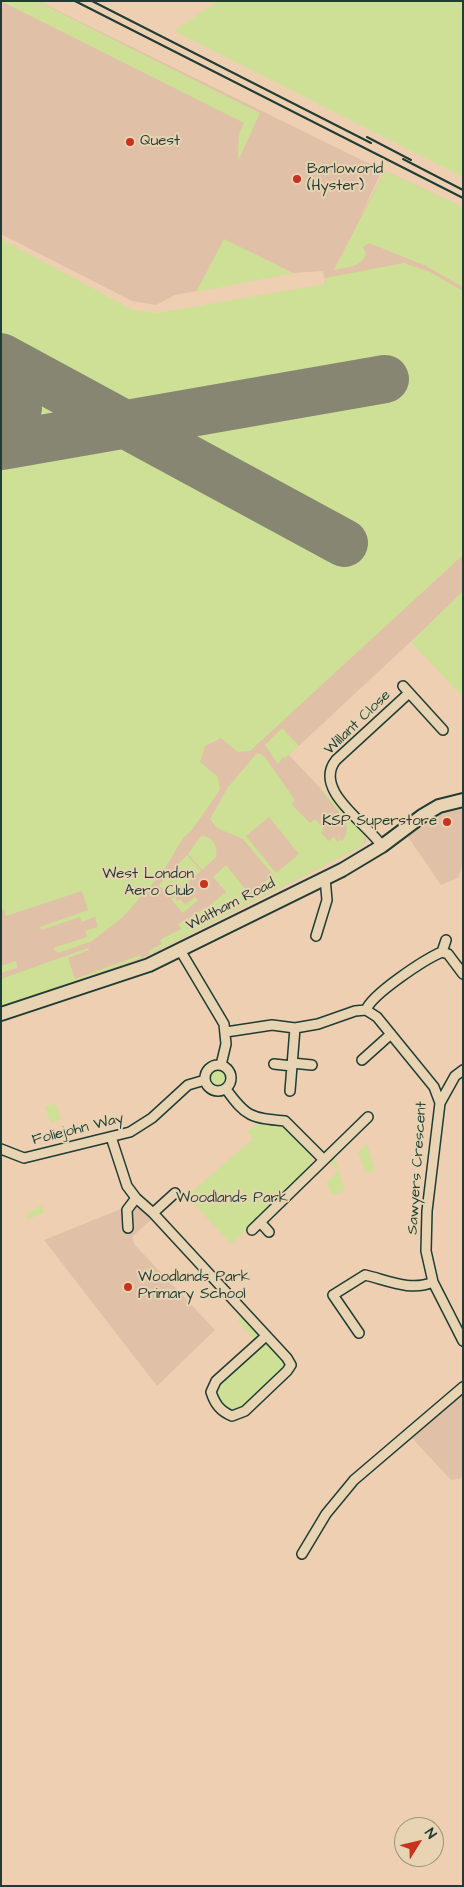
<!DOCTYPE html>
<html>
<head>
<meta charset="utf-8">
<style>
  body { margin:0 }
  #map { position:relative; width:464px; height:1887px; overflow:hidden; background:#eecfb1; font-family:"Architects Daughter",sans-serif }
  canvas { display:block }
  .frame { position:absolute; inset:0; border:2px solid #1f3d34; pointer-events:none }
  .north { position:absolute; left:394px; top:1817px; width:50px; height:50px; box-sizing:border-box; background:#e8d3b2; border:1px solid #989780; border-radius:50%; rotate:54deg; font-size:14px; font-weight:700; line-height:20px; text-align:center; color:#1f3d34 }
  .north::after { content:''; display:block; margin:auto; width:18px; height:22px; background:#c8321e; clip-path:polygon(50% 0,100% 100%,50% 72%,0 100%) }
</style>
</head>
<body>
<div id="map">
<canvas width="464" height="1887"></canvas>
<div class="frame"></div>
<div class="north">N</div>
</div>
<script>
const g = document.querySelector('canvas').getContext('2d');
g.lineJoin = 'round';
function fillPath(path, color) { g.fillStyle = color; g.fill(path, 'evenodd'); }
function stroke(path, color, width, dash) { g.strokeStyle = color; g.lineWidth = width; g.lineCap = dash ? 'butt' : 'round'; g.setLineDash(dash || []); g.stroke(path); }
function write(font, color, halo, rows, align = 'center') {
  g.font = font + ' "Architects Daughter",sans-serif'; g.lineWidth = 4; g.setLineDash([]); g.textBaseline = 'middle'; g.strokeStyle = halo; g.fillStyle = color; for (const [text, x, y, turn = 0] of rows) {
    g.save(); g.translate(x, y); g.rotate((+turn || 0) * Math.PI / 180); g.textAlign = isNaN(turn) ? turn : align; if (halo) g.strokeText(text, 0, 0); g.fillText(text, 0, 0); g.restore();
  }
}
fillPath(new Path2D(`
  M1 1H38L382 170 361 215 385 171 463 207V593L289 755 364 834 366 840 364 845 139 960 1 1006V261L120 325 328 296 323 271 293 273 175 295 156 305 132 301 1 234Z
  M463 807V864L458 878 441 885 404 831 428 817 446 810Z
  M128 1197 153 1218 132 1237 135 1245 215 1330 157 1386 44 1240 121 1209Z
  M463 1392V1478L451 1480 411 1437Z`), '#e0c1a7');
fillPath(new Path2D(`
  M1 1H37L260 113 238 161 239 134 244 123Z
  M218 1H463V177L174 31Z
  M385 171 463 207V287L426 266 369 243 363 247 366 254C361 268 347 267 334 270Z
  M1 239 133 310 157 313 326 284 325 278 404 263 430 272 463 291V555L250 751 238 752 221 738 205 746 200 762 218 777 220 790 191 831 183 838 163 872 123 917 92 941 58 953 53 948 87 937 85 931 98 927 95 917 82 922 80 917 41 930 40 927 88 910 82 891 6 916 4 909 1 910Z
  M224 239 293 273 196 292Z
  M463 591V697L411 642Z
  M282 728 299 746 285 758 283 757 278 764 265 745Z
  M256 754H261L265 757 295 800 291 804 310 823 315 819 324 829 321 833 329 841 334 837 338 842 340 840 337 835 342 841C359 824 327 801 319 786L364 834V845L150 954 148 951 162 944 160 940 181 929 178 924 209 906 226 892 213 877 226 865 250 895 273 875 243 839 217 828 210 819 228 787ZM269 817 299 854 276 873 246 836Z
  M201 836C213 836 218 846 216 857L202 870 188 854Z
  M187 855 201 871 170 897 159 885Z
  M176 895 175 897 177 901 180 899 185 905 195 897 198 900 183 913 171 899Z
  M88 948 89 950 68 958 75 979 141 955V958L1 1006V979Z
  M16 961 17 968 1 973V966Z
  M208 1078a10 10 0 1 1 20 0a10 10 0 1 1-20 0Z
  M55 1103 61 1119 51 1123 45 1107Z
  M258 1123 282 1124 312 1155 311 1167 231 1244 187 1196 253 1139 247 1132Z
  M367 1144 375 1170 366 1173 358 1152Z
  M334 1156 345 1191 332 1195 326 1183 338 1171 329 1161Z
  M41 1205 44 1213 28 1219 25 1216Z
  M242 1317 258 1335 254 1339 238 1321Z
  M267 1342 286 1362 285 1368 241 1408C225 1412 213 1402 218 1385Z`), '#cde095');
stroke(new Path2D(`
  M1 357 344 543
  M1 399 18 408
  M1 446 385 379`), '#868672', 48);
const street = new Path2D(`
  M403 686 443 730
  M382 846C367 823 312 790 336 760L409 693
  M316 936 327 900 325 878
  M180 950 224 1024 226 1044 221 1065
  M442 952 446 940
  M366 1010C372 994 425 959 442 952L448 954 463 974
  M226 1032 272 1025 295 1028 318 1024 355 1011 366 1010 377 1017 434 1087 440 1103 427 1211 426 1251 433 1282 463 1341
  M362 1060 391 1034
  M292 1063 312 1065
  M274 1064 292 1066
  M205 1078a13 13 0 1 1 26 0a13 13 0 1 1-26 0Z
  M226 1089C246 1117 251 1118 285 1121L323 1159
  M290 1091 295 1028
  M440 1103 455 1076 463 1070
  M111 1137 127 1186 136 1198 153 1213 287 1358 291 1365 287 1371 245 1411 232 1416C220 1411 215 1404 211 1392L216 1381 266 1336
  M1 1149 24 1158 130 1132 152 1118 188 1085 205 1080
  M153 1213 175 1193
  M260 1222 269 1232
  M128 1228 127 1210 136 1198
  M252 1230 368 1117
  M359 1333 333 1295 365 1275C387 1280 411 1292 433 1282
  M302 1554 326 1514 354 1480 463 1387`);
const secondary = new Path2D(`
  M1 1014 149 965 342 870 382 846 422 816 439 806 463 800`);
stroke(street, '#1f3d34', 12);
stroke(secondary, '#1f3d34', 16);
stroke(street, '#e8d3b2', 9);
stroke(secondary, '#e8d3b2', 12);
stroke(new Path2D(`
  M75 1 463 198
  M92 1 371 143
  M367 137 411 160
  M403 159 463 190`), '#1f3d34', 2);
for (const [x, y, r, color] of [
  [130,142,5,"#c8321e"],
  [297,179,5,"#c8321e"],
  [447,822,5,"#c8321e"],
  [204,884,5,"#c8321e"],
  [128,1287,5,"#c8321e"]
]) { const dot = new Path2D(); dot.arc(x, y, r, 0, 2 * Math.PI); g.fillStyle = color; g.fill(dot); stroke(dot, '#e8d3b2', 2); }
write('15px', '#1f3d34', '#e8d3b2', [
  ["Quest",140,142],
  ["Barloworld",307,170],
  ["(Hyster)",307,187],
  ["KSP Superstore",437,822,"right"],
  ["West London",194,875,"right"],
  ["Aero Club",194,892,"right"],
  ["Woodlands Park",138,1278],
  ["Primary School",138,1295]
], 'left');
write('15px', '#1f3d34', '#e8d3b2', [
  ["Willant Close",358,723,-44],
  ["Waltham Road",231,905,-27],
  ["Foliejohn Way",78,1130,-14],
  ["Sawyers Crescent",418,1168,-86]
]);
write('15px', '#284539', '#e8d3b2', [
  ["Woodlands Park",232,1199]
]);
</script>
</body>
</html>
